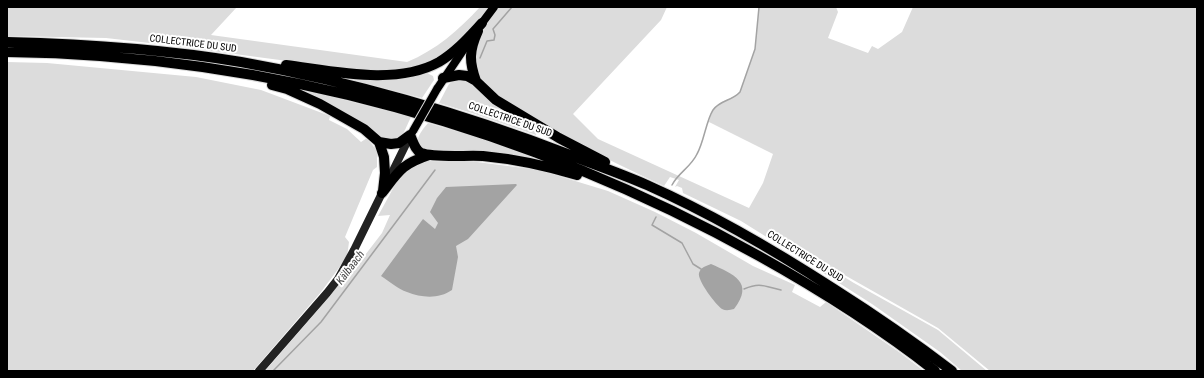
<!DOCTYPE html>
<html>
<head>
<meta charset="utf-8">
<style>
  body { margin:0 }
  #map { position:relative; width:1204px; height:378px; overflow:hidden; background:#fff; font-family:"Roboto Condensed",sans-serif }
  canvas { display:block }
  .frame { position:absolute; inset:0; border:8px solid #000; pointer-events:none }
</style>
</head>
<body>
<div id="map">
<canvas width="1204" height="378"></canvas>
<div class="frame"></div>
</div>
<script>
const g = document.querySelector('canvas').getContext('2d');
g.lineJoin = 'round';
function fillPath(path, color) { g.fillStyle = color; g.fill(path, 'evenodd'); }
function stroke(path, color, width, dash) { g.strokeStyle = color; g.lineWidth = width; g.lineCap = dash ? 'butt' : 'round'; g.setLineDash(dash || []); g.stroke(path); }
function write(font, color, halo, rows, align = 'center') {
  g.font = font + ' "Roboto Condensed",sans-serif'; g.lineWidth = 4; g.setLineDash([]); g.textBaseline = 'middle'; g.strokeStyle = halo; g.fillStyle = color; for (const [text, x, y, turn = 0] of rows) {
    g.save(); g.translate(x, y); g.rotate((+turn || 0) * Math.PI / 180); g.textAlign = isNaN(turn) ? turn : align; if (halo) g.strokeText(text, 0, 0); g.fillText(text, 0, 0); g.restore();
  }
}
fillPath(new Path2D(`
  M7 7H237L211 35 407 62C436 50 459 30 480 7H489L461 40 452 49 429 63 404 70 365 71 340 68 167 45 106 38 7 36Z
  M497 7H667L661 20 573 114 598 139 749 208 763 183 773 154 709 122C711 115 713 107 720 103 728 98 733 99 740 92L755 49 759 7H836L838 12 828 38 868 53 872 46 878 49 902 32 913 7H1197V371H990L938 328 781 239 854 283 938 330 987 371H962L940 352 872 304 781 246 741 221 683 193 682 188 677 186 675 187 679 180 670 177 664 186C621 166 578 145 537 120 525 113 512 106 501 98 490 91 478 78 475 65 471 44 486 23 497 7Z
  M7 62 47 63 196 77 261 90 330 116 329 120 347 129 361 142 367 138 377 151V167L373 170 345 237 349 242 347 257 321 292 253 371H7Z
  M427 73 433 76 434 80 422 98 357 81 358 76Z
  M456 79 469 81 538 129 536 135 475 114 439 103 449 84 452 82V80Z
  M309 91 411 117C403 133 404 140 385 141L308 95Z
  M428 123 476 137 532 157 530 160 428 152C426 150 422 149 420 146 413 140 424 128 428 123Z
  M427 161 477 162 539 170 608 191 655 212 696 233 753 266 795 285 792 292 820 307 826 302 899 352 924 371H265L330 296 356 260 362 259 382 233 390 215 378 216 401 174 410 167Z`), '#dcdcdc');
fillPath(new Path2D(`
  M516 184 517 185 468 239 456 246 458 257 452 290C439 299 422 298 407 292 398 289 389 281 381 276L423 219 435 229 438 223 430 212 437 198 446 187Z
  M711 264C733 274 755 282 734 309 730 310 726 311 722 309 716 305 697 280 699 273 701 267 706 266 711 264Z`), '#a3a3a3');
stroke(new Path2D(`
  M480 58 487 41 494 40 495 35 493 29 512 7
  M672 185C678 173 691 167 697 154 704 142 706 121 713 110 720 100 732 101 740 92L755 49 759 7
  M656 217 652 225 682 243 693 264 701 269
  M744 289C760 282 764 286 781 290
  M273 371 321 322 435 170`), '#a3a3a3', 1.5);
const primary = new Path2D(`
  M479 27 494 7
  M437 89 470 40`);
const motorway = new Path2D(`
  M7 42C85 44 164 49 241 62 354 82 464 114 570 155 596 165 622 174 647 185 712 214 774 250 834 289 875 315 914 342 952 371
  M7 52C269 55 530 128 759 256 820 290 880 328 935 371
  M286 65C333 71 396 86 439 62 456 52 469 37 482 23
  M443 78 459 75 467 76 476 81 496 100 559 138 605 162
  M476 81C469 61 469 51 478 31
  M272 85 287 89 320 104 364 129 379 142 391 144 399 143 410 135C413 141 415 150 421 153 434 158 467 155 483 156 515 159 547 166 577 175
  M379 142 384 157 385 173 383 191
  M382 193C399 171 402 164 429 155`);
stroke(primary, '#dbdbdb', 10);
stroke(motorway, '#dbdbdb', 12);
stroke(new Path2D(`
  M259 371 327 293 338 279 354 250 410 136`), '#222', 8);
stroke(primary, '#000', 8);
stroke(motorway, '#000', 10);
const primaryBridge = new Path2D(`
  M413 131 437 89`);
stroke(primaryBridge, '#dbdbdb', 10, []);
stroke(primaryBridge, '#000', 8);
write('10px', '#000', '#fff', [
  ["COLLECTRICE DU SUD",193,44,7],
  ["COLLECTRICE DU SUD",510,120,19],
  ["COLLECTRICE DU SUD",805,257,32]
]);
write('italic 11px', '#444', '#fff', [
  ["Kälbaach",351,268,-53]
]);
</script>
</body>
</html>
